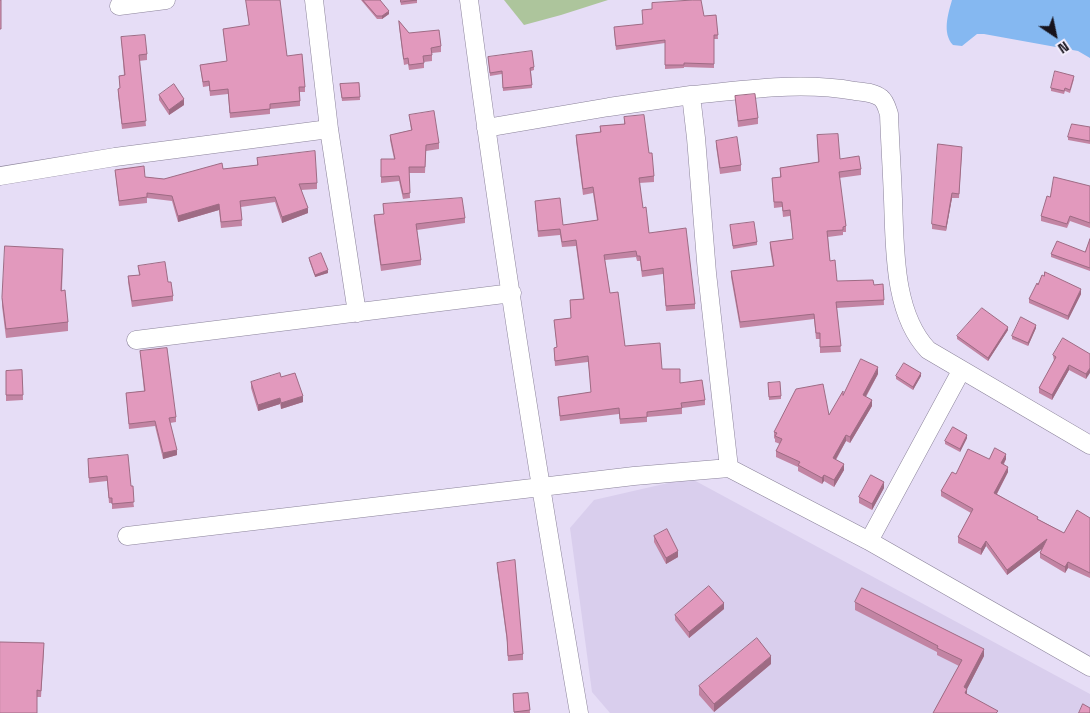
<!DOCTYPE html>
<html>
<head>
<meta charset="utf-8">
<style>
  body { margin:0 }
  #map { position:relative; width:1090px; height:713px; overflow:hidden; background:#e6ddf6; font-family:"Space Grotesk",sans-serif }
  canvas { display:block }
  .north { position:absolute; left:1030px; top:10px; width:50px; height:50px; -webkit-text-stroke:4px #f2ecfb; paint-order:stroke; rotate:146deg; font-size:14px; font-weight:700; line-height:20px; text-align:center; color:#17131c }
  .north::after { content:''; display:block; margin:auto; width:18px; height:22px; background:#17131c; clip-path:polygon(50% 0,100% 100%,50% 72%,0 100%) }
</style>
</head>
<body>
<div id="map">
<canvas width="1090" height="713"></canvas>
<div class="north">N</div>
</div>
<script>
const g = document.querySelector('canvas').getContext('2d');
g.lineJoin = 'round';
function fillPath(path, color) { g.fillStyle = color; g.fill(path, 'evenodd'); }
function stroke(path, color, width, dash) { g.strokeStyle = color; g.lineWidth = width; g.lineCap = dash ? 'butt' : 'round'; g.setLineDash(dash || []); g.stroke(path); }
fillPath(new Path2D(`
  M690 478 1090 694V713H610L592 692 570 528 594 500Z`), '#d9ceed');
fillPath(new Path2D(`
  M504 0H608L561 15 524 25Z`), '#adc59c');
fillPath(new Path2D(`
  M952 0H1090V58L1078 51 984 34H977L962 46 953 45C942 33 948 14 952 0Z`), '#85b8f1');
const minor = new Path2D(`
  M314 0 329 129 357 313
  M469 0C500 238 538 476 579 713
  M119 6 166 0
  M691 95C746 90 800 81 855 91 863 92 874 92 881 98 886 102 887 109 889 114 890 143 892 171 893 199 895 248 893 313 928 350L1090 445
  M486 128 609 107 691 95 696 138 707 273 729 468
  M0 176 115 157 329 129
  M136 340 512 293
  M127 536 634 476 729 468 869 541 1090 667
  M869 541 961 371`);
stroke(minor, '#8b839a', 19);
stroke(minor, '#fff', 18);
fillPath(new Path2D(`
  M246 0 287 56 305 87V92H300V106L270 109V114L230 118 228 94 210 96 209 86 203 87 200 65 227 61 223 29 249 26Z
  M361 0H380L389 14 382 19H377Z
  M400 0H417V3L401 5Z
  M716 15 718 39H714V68L684 67V68L665 69V43L616 50 614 31 643 24 704 16Z
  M399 21 409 33 441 46V52L432 53V61L424 62V68L409 70 408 64 404 65 399 26Z
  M121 37 147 54V60L139 61 146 126 122 129 118 94V89H120L119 76 124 75Z
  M488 57 534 67V70L531 71 532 88 503 91 502 74 490 76Z
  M1074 79 1070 93 1065 91 1064 94 1051 91V88Z
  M359 83 360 100 342 101 340 84Z
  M159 95 184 105 169 115 159 100Z
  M735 96 758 118V124L738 127Z
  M409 115 439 143V149L426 151 425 173H409L410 198 403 199 399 181 381 183V159H394L390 140V135L411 130Z
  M624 117 649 153 654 176V182L639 183 643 208 649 233 695 304V309L666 311 663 274 642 277 640 261H637L636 257 605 260 610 293 625 346 662 369 680 383 705 400V405L682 408V414L647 417V422L620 424 619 414 560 421 558 397 591 392 590 378 588 362 555 366 554 348 557 347 554 320 571 318 570 300 583 299 576 246 562 247 560 235 538 237 535 201 563 225 597 220 593 193 583 195 576 141V135L600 132V126L624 124Z
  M1090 127V144L1068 140V137Z
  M817 135 840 159 861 169V175L839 178 846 226V232H843V235L828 237 830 261 837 281 874 285 883 284 884 305 837 308 841 352 820 353V339H816L814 319 740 328 731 277V271L773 266 770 248V242L793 239 790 216 783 217 782 207 774 208 772 178 780 177V168L818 162Z
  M716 141 741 165V171L720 174 716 146Z
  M962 152 959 198H952L946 231 932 229V224Z
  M257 158 317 183V189L301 190 308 213 282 223 275 202 241 207 242 226 221 228 219 210 178 222 172 201 147 198V203L119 206 115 170 145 177 164 179 223 169 257 165Z
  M1090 186V228L1070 221 1067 228 1041 221V216L1050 197Z
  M383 204 465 218V223L417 230 421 260V265L381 271 374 221V215L384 214Z
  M730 225 757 242V245L733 249Z
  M1090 239V271L1051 257V254L1085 252Z
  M63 257 62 291 68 322V331L6 338 2 306V298Z
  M309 258 328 273 315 277 309 260Z
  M138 266 168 282 173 296V301L132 307 128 282V276L139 275Z
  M1038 285 1081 294 1068 320 1029 303V299Z
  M1036 328 1028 346 1012 339V336Z
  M1008 330 988 361 957 339V336Z
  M140 351 176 417V422L170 423 177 455 163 459 155 426 129 429 126 393 144 391Z
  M1090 354 1086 379 1069 370 1052 400 1039 393V388L1054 361 1053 355Z
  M22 370 23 400 6 401V371Z
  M878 374 866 397 872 406 850 443 846 441 836 460 844 470 834 487 824 481 822 484 798 471V467L776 457V451L780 444 775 442V439L774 438V432L829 415 843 395Z
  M896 376H921L913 390 896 379Z
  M281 377 303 402 281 409 280 404 258 411 251 388V382Z
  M768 383 781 396V399L769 400Z
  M967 438 960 452 945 444V441Z
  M88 459 131 486 134 507 112 509V503H109L107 481 89 483Z
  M989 459H1006L1004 464 1008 472 997 494 1038 519 1064 533 1090 518V578L1068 568 1065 573 1040 558V553L1042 548 1007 575 986 546 981 555 958 543V537L971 513 941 496V491L956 474Z
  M884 488 872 510 859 503V497Z
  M654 536 678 557 666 564 654 542Z
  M497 563 523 654V660L508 661 507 642 497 568Z
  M855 602 984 656 967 689V694L998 713H933L959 666 937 655V652L855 610Z
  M724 609 689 638 675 620V615Z
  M44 650 41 697H37L0 713Z
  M771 664 714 712 699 695V686Z
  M528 693 530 713H514L513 694Z`), '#c284a3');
fillPath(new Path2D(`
  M389 11V14L382 19V16Z
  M184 99V105L169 115V110Z
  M952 193V198L946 231V227Z
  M219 204V210L178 222V216Z
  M308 208V213L282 223V217Z
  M328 270V273L315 277V275Z
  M1081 289V294L1068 320V316Z
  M1036 325V328L1028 346V343Z
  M1008 327V330L988 361V358Z
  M1069 365V370L1052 400V395Z
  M878 367V374L863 401V395Z
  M1090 368V373L1086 379V374Z
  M921 373V376L913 390V387Z
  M303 396V402L281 409V403Z
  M280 398V404L258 411V405Z
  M872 400V406L850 443V437Z
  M846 435V441L833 464V458Z
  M967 435V438L960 452V449Z
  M177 450V455L163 459V453Z
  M1006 454V459L1001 468V463Z
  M844 464V470L834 487V480Z
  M1008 467V472L994 499V493Z
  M824 475V481L822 484V478Z
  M884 482V488L872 510V504Z
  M1047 539V545L1007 575V570Z
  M986 541V546L981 555V549Z
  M678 551V557L666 564V558Z
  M1068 562V568L1065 573V567Z
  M724 603V609L689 638V632Z
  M984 649V656L967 689V696L965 694 964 687Z
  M771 656V664L714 712V704Z`), '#9e6b84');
const building = new Path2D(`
  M0 0H1V29H0Z
  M246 0H280L287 56 302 54 305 87H299L300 101 270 104V109L230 113 228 89 210 91 209 81 203 82 200 65 227 61 223 29 249 25Z
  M363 0H380L389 11 382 16H377Z
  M401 0H417L401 2Z
  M693 0H701L704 16 716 15 718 35H714V64L684 63V65H665V40L616 46 614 27 643 24 642 10 652 9V3Z
  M399 21 409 33 439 30 441 46 431 48 432 55 423 56 424 63 409 65 408 58 404 59Z
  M145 35 147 54 139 55 146 121 122 124 118 89 120 88 119 76 125 75 121 37Z
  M532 51 534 67 530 68 532 85 503 88 502 71 490 73 488 57Z
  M1055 71 1074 76 1070 90 1065 88 1064 91 1051 88Z
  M359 83 360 97 342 98 340 84Z
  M174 84 184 99 169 110 159 95Z
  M755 94 758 118 738 121 735 96Z
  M434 111 439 143 426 145 425 167H409L410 193 403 194 399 176 381 177V159H395L390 135 412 130 409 115Z
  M644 115 649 153H652L654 176 639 178 643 208 646 207 649 233 686 228 695 304 666 306 663 268 642 271 640 256H637L636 251 604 255 610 293 618 292 625 346 660 343 662 369H680V383L702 380 705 400 681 403 682 408 647 412V417L620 419 619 408 560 416 558 397 591 392 588 356 555 361 554 348 557 347 554 320 571 318 570 300 584 299 576 240 562 242 560 229 538 231 535 201 560 198 563 225 598 220 593 187 583 189 576 135 601 132 600 126 625 124 624 117Z
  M1072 124 1090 127V141L1068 137Z
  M838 134 840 159 859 156 861 169 839 172 846 226 843 227V230L827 231 830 261 835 260 837 281 873 280 874 285 883 284 884 300 836 302 841 346 820 347V333H816L814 314 740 322 731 271 774 266 770 242 793 239 790 210 783 211 782 202H774L772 178 781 177 780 168 819 162 817 135Z
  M737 137 741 165 720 168 716 141Z
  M938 144 962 147 959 194 952 193 946 227 932 224Z
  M315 151 317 183 299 184 308 208 282 217 275 197 240 201 242 220 221 222 219 204 178 216 172 196 147 193V197L119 201 115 170 144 166 145 177 164 179 222 163 223 169 258 165 257 158Z
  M1054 177 1090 186V223L1070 216 1067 224 1041 216 1047 196 1050 197Z
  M462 198 465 218 416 224 421 260 381 265 374 215 384 214 383 204Z
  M754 222 757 242 733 246 730 225Z
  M1090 239V268L1051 254 1057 241 1085 252Z
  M5 246 63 249 61 291 65 290 68 322 6 329 2 298Z
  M321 253 328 270 315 275 309 258Z
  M165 262 168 282H171L173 296 132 301 128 276 140 275 138 266Z
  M1045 272 1081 289 1068 316 1029 299 1037 283 1038 285 1042 275 1044 276Z
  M982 308 1008 327 988 358 957 336Z
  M1021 317 1036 325 1028 343 1012 336Z
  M1063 338 1090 354V368L1086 374 1069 365 1052 395 1039 388 1056 357 1053 355Z
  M167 348 176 417 169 418 177 450 163 453 155 421 129 424 126 393 145 391 140 351Z
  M861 359 878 367 863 395 872 400 850 437 846 435 833 458 844 464 834 480 824 475 822 478 798 465 800 462 776 451 782 439 775 436 777 433 774 432 796 389 823 384 829 415 843 391V395Z
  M904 363 921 373 913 387 896 376Z
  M22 370 23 395H6V371Z
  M280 373 281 377 295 373 303 396 281 403 280 398 258 405 251 382Z
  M780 382 781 396 769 397 768 383Z
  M953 427 967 435 960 449 945 441Z
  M995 448 1006 454 1001 463 1008 467 994 493 1038 517 1037 519 1064 533 1077 510 1090 518V573L1068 562 1065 567 1040 553 1047 539 1007 570 986 541 981 549 958 537 973 509 941 491 952 472 956 474 968 449 989 459Z
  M128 455 131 486H133L134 502 112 504V498H109L107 476 89 478 88 459Z
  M871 475 884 482 872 504 859 497Z
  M667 529 678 551 666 558 654 536Z
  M515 560 523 654 508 656 507 637 497 563Z
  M709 586 724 603 689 632 675 615Z
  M862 588 984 649 964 687 967 689 965 693 998 711 996 713H933L962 660 937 648 938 646 855 602Z
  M757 638 771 656 714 704 699 686Z
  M0 642 44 643 41 691 37 690V713H0Z
  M528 693 530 710 514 712 513 694Z
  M1083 704 1090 708V713H1079Z`);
fillPath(building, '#e299bd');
stroke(building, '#9e6b84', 1);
</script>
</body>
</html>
